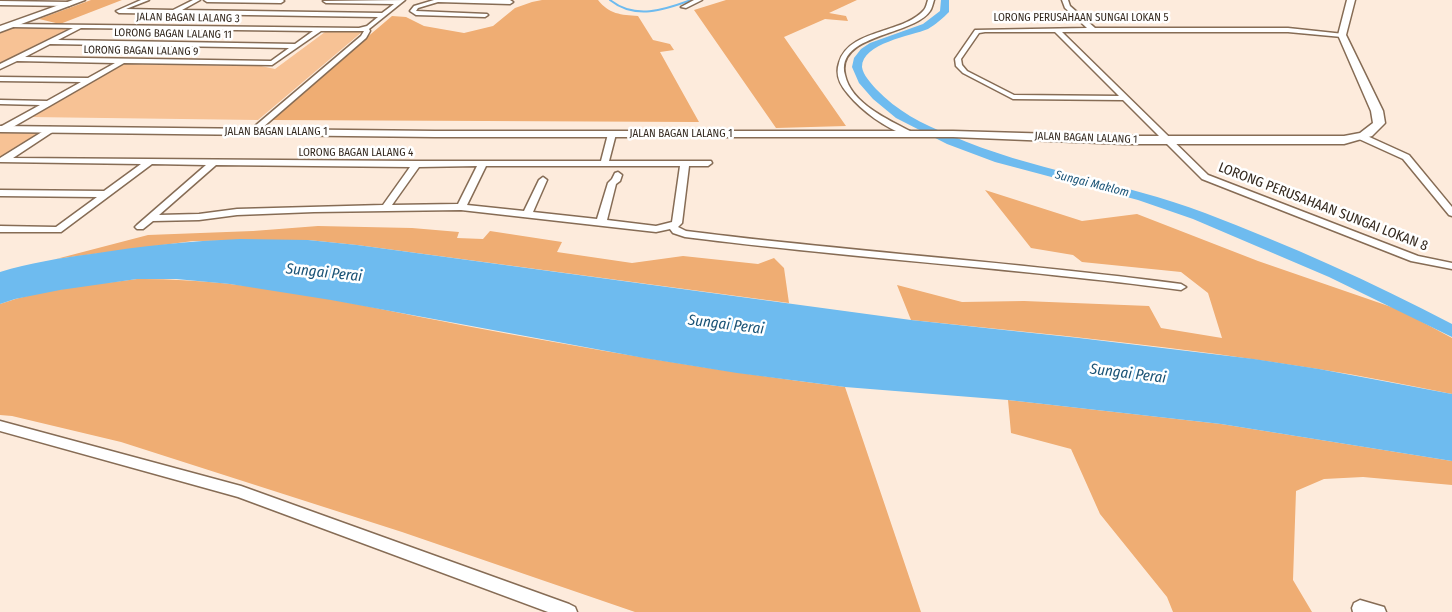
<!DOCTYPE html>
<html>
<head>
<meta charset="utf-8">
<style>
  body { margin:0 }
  canvas { display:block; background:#fdebdc }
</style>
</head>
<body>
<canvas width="1452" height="612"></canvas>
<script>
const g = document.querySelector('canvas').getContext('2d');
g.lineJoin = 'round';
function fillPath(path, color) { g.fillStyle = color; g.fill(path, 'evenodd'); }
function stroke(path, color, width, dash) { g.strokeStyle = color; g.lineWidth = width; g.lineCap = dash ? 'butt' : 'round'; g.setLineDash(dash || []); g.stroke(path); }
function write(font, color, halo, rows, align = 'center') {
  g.font = font + ' "Fira Sans Condensed",sans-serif'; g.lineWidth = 5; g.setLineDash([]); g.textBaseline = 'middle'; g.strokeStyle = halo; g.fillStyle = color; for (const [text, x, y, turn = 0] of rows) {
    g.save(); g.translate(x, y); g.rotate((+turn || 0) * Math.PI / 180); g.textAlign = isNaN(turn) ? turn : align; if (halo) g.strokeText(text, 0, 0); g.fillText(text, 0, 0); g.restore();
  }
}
fillPath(new Path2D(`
  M14 27 66 28V31L0 65V33Z
  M325 32H362L258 120 29 117 124 64 261 66 275 69Z
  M0 131 36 132 38 134 0 159Z`), '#f7c295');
fillPath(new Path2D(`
  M91 0H122L60 24 39 19Z
  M542 0H598C609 14 621 15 638 16L653 40 670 44 674 50 660 52 699 122 270 120 392 16 406 17 424 26 464 33 493 26 515 8 532 2Z
  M726 0H857L829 13 846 16 848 21 825 19 784 37 846 126 776 128 694 10Z
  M985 190 1082 221 1137 214 1258 261 1400 310 1452 338V394C1407 385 1363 376 1318 369 1183 347 1046 334 911 320L897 285 962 302 1024 301 1149 306 1161 328 1222 338 1208 293 1181 272 1082 262 1073 255 1031 248Z
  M318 226 412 228 459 232 457 238 483 239 490 231 562 242 557 252 632 263 683 256 758 264 774 258 784 268 789 303 357 245 308 240 193 241 56 259 148 235 253 231Z
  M137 279C246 278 354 304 461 325 589 349 716 371 845 387L921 612H635L402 532 121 442 12 416 0 415V304C43 289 91 285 137 279Z
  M1008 400 1221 424 1452 461V485L1363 477 1324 479 1296 491 1293 580 1312 612H1173L1167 597 1100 514 1071 449 1011 433Z`), '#efad73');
fillPath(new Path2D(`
  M240 239 308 240 357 245 911 320 1079 338 1254 359 1319 369 1452 394V461L1221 424 1008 400 845 387 737 373 644 358 331 300 230 284 176 279H137L60 290 15 299 0 304V272C29 263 60 258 91 254 141 246 190 241 240 239Z`), '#6ebbef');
stroke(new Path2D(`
  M610 0C635 20 664 10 691 0`), '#6ebbef', 2);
fillPath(new Path2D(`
  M941 0H949V12C943 18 935 25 928 29 911 36 862 43 862 67 863 75 871 83 876 89 897 111 922 124 950 135 1032 171 1121 181 1205 213 1289 245 1372 282 1452 324V337L1329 277 1193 219 1138 200 995 162 947 144 896 118 873 99 859 83 852 67 854 58 861 49 870 43 923 24 940 11Z`), '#6ebbef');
const minor = new Path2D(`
  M141 0H149L126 9 173 10 193 0H200L182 10 382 13 394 4 326 3 323 1 405 0 369 29 370 31 366 38 255 134 248 132 361 36 364 31H321L272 65 124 63 6 131H0V127L40 105 0 104V100L47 101 81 82 0 81V77L88 78 115 63 17 61 0 69V64L73 28 12 27 10 26V24L359 28 367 26 378 17 119 13 116 11ZM81 28 313 31 295 44 58 40ZM50 44 289 48 271 61 25 57Z
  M204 0H283L284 1 281 3 207 2Z
  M434 0H510L513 2 510 4 438 2 418 8 416 11 487 14 488 15 485 17 416 15 410 11 414 6Z
  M694 0H702L686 8 681 7Z
  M928 0H934C933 3 932 8 930 11 913 36 835 34 845 75 851 103 887 119 910 131L911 133 907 135C886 129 862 111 848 94 840 85 835 75 839 63 848 29 903 34 924 10 926 8 927 3 928 0Z
  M1062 0H1068L1070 6 1095 28H1288L1344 34 1345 35 1342 37 1288 32H1062L1208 175 1418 256 1452 263V269L1411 261 1202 179 1123 100 1013 99 963 73 956 66 955 59 975 30 1087 28 1065 8ZM985 32H1055L1119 96 1014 95 967 71 962 65 961 59 979 33Z
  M0 1 69 2 72 4 69 6 0 5Z
  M50 127 57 129 13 158 416 161H601L608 134 612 132 616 134 609 161H711L712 163 708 166H689L682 223 678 227 686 231C851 252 1017 262 1181 284L1186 287 1181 290C1016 268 850 258 685 237L673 233 670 229 656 232 461 210 314 212 237 215 199 220 153 221 143 229H137L135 227 137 225 206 165 152 164 61 232H0V226L56 227 97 197 0 196V190L104 191 141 164 0 162V158ZM216 165 410 167 383 205 237 209 199 214 159 215ZM477 166 458 204 392 205 419 167ZM486 166H680L672 222 656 226 607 220 616 184 620 181 622 175 618 172 615 173 612 179 608 183 597 219 533 212 547 180 543 177 539 180 524 211 467 205Z
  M1359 135H1365L1409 155 1452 207V216L1449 215 1403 159 1359 139Z
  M0 421 241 486 569 604 575 607 577 612H548L238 497 0 431Z
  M1360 600 1384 607 1386 612H1353L1352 608 1354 603Z`);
const secondary = new Path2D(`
  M73 0H85L0 32V26Z
  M1347 0H1355L1346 35 1383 111 1385 123 1372 136 1344 144H1125L953 137H435L0 132V126L435 131H953L1125 136H1344L1360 133 1373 123 1371 111 1338 35Z`);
stroke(minor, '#866c55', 3);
stroke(secondary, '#866c55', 3);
fillPath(minor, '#fff');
fillPath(secondary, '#fff');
write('11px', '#34291f', '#fff', [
  ["JALAN BAGAN LALANG 3",188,18,1],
  ["LORONG PERUSAHAAN SUNGAI LOKAN 5",1081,18],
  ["LORONG BAGAN LALANG 11",173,34,1],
  ["LORONG BAGAN LALANG 9",141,51,1],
  ["JALAN BAGAN LALANG 1",276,132],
  ["JALAN BAGAN LALANG 1",681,134],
  ["JALAN BAGAN LALANG 1",1086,138,2],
  ["LORONG BAGAN LALANG 4",356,153]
]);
write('italic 12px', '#1a5376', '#fff', [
  ["Sungai Maklom",1092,184,14]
]);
write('14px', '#34291f', '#fff', [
  ["LORONG PERUSAHAAN SUNGAI LOKAN 8",1323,207,21]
]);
write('italic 15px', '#1a5376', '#fff', [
  ["Sungai Perai",324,273,6],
  ["Sungai Perai",726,325,7],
  ["Sungai Perai",1128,374,7]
]);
</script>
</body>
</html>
